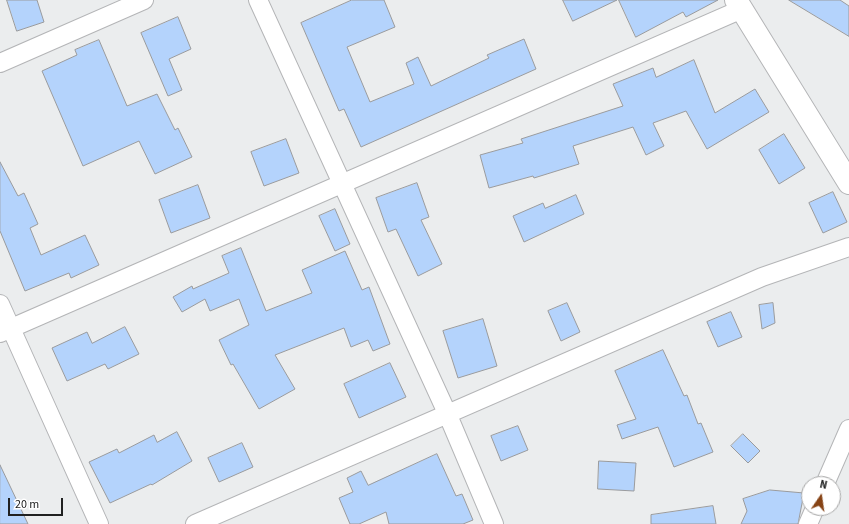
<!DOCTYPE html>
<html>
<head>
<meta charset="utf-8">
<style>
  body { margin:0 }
  #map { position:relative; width:849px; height:524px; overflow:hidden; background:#ebedee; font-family:"Source Sans 3",sans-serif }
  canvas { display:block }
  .north { position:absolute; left:801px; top:476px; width:40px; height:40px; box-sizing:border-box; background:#fff; border:1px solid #a6a6a6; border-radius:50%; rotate:13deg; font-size:11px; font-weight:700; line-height:16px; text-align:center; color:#202121 }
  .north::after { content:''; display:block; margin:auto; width:14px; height:18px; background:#864315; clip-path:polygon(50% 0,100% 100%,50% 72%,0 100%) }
  .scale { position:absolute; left:8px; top:498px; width:55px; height:18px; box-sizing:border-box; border:2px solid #202121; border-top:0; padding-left:5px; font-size:12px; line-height:14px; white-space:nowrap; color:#202121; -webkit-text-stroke:3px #fff; paint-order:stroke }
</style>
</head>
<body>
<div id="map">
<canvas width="849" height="524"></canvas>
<div class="north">N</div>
<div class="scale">20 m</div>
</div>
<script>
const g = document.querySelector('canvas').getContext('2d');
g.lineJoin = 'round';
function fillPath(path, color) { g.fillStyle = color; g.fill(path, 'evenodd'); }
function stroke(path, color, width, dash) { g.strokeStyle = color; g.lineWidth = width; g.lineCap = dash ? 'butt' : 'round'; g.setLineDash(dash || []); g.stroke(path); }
const building = new Path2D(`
  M7 0H37L44 22 17 31Z
  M352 0H384L395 27 347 47 370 102 414 84 406 63 418 57 431 86 489 58 487 55 524 39 536 69 361 147 344 109 339 111 301 23Z
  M563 0H617L573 21Z
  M619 0H718L686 17 683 12 636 37Z
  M789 0H840L849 6V36Z
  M178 17 191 49 169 59 182 90 168 96 141 33Z
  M99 40 127 106 157 94 175 130 178 128 192 157 155 174 139 141 83 166 42 71 77 55 75 50Z
  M694 60 715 113 755 89 769 112 707 149 686 111 653 123 664 146 646 155 633 127 573 146 579 164 534 178 533 176 489 188 480 155 523 143 521 139 623 106 613 84 653 68 656 77Z
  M784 134 805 168 779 184 759 150Z
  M286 139 299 173 264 186 251 152Z
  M0 162 18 196 24 193 38 224 30 228 41 255 85 235 99 265 71 278 69 273 25 291 0 231Z
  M417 183 429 217 421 220 442 264 418 276 396 229 388 232 376 198Z
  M198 185 210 218 171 233 159 200Z
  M833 192 847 222 823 233 809 203Z
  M576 195 584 214 524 242 513 216 543 203 545 208Z
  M335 209 350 244 335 251 319 216Z
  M241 248 266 311 312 293 302 270 345 251 362 290 369 287 390 344 373 351 368 340 351 347 344 328 275 355 295 389 259 409 233 364 231 365 219 340 249 325 239 299 210 311 205 299 182 312 173 297 192 286 193 289 229 273 222 256Z
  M567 303 580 332 561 341 548 311Z
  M773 303 775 323 762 329 759 305Z
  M731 312 742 337 718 347 707 322Z
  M483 319 497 366 458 378 443 331Z
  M125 327 139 354 108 369 105 364 67 381 52 348 87 332 92 343Z
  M663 350 684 396 687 395 698 424 701 423 713 452 674 467 658 427 622 439 617 425 636 419 615 371Z
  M390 363 406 397 359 418 344 384Z
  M518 426 528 450 501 461 491 436Z
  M177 432 192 461 152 485 151 484 110 503 89 462 117 449 119 453 154 435 157 442Z
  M743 434 760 451 748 463 731 446Z
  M242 443 253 467 219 482 208 458Z
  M437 454 456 496 462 494 473 520 463 524H389L386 512 359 524H350L339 498 353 492 347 478 361 471 368 485Z
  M599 461 636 463 634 491 598 489Z
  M0 465 28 524H0Z
  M770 490 804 493 798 524H741L747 511 743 499Z
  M713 506 716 524H651V515Z`);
fillPath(building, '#b4d3fc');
stroke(building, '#9a9b9d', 1);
const minor = new Path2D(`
  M258 0 447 413 494 524
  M0 63 144 0
  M0 304 99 524
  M0 333 742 9
  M825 484 849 429
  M195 524 762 277 849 247
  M808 524 815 508`);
const tertiary = new Path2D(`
  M736 0 849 183`);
stroke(minor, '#b4b5b7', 20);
stroke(tertiary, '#b4b5b7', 24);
stroke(minor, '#fff', 18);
stroke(tertiary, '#fff', 22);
</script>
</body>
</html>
